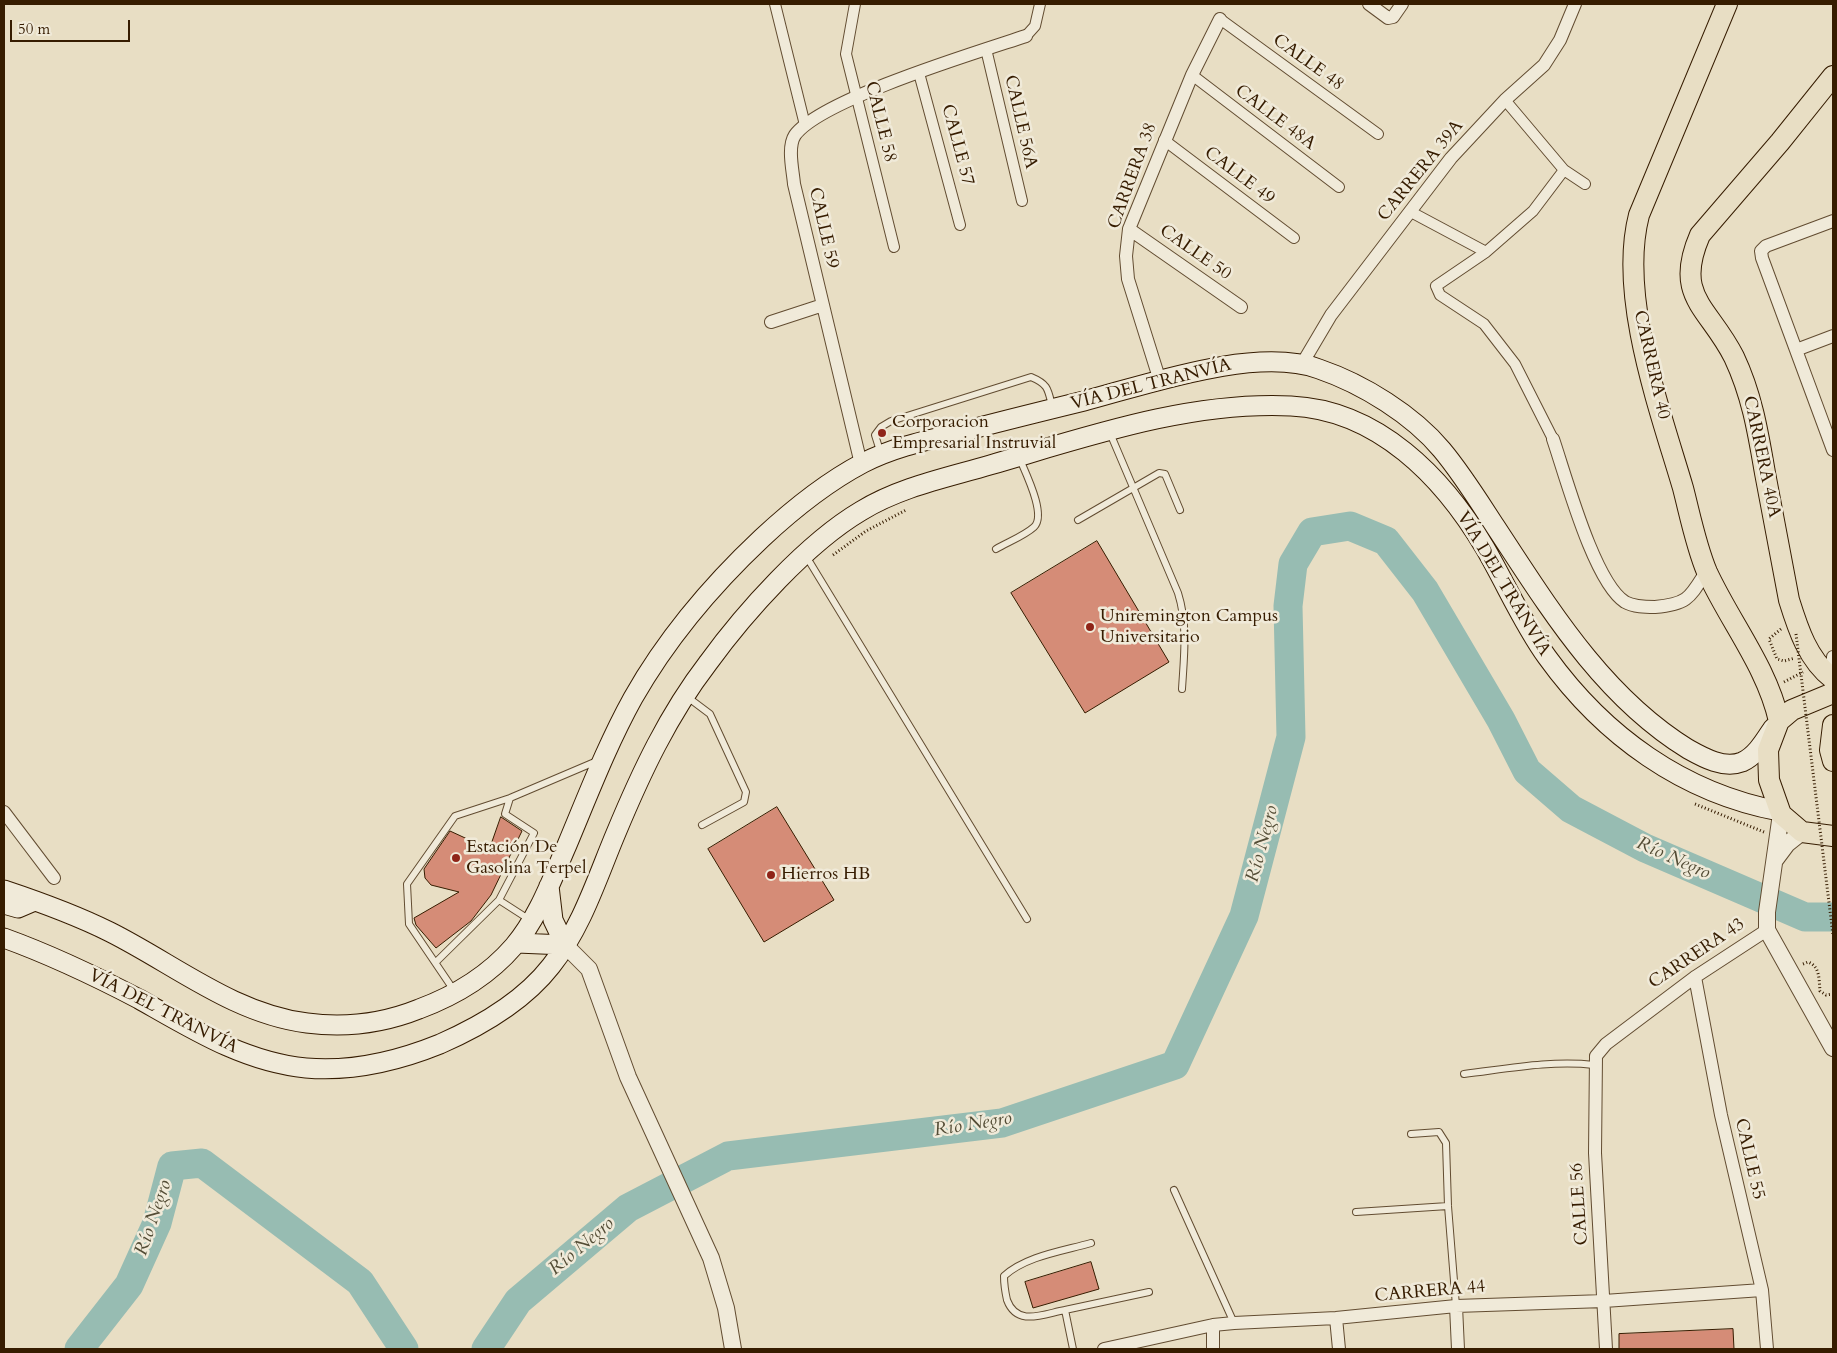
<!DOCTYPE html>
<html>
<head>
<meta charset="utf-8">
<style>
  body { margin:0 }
  #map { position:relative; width:1837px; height:1353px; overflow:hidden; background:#e8dec4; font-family:Cardo,serif }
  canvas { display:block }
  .frame { position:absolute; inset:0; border:5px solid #361c00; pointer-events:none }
  .scale { position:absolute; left:10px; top:20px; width:120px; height:22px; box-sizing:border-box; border:2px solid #361c00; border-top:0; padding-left:6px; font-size:15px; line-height:18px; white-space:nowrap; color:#361c00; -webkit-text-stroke:4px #f0ead9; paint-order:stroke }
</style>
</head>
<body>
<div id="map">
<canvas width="1837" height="1353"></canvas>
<div class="frame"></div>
<div class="scale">50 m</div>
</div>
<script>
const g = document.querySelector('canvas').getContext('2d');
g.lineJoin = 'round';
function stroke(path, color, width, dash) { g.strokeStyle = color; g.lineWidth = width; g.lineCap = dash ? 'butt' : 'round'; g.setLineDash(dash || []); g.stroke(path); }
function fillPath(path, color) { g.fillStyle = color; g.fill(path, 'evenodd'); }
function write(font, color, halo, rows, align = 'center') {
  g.font = font + ' Cardo,serif'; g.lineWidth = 5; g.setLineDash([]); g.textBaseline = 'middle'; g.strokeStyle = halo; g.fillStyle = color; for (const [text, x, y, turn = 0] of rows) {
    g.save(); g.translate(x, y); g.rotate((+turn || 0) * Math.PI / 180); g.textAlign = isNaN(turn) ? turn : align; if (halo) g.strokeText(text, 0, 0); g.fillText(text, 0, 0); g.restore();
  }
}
stroke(new Path2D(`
  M79 1349 129 1285 157 1223 172 1166 202 1163 360 1282 404 1349
  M486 1349 518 1301 628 1208 728 1156 1002 1123 1175 1065 1244 916 1291 737 1288 606 1293 564 1312 532 1350 526 1386 541 1425 591 1501 720 1527 771 1571 809 1645 848 1805 917H1833`), '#97bcb2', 29);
const building = new Path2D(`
  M1097 541 1169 662 1085 713 1011 593Z
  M777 807 834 900 764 942 708 849Z
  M501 817 522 831 505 866 491 895 471 921 436 948 416 925 414 918 459 892 431 885 425 878 424 869 450 831 489 849Z
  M1091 1262 1099 1289 1033 1308 1025 1282Z
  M1733 1329 1734 1349H1619V1334Z`);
fillPath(building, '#d58c77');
stroke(building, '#361c00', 1);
const service = new Path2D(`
  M1110 433 1178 593C1188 625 1184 656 1182 689
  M881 454 875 435 881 427 891 421 1031 377C1048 384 1048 389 1052 406
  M1078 520 1159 473 1165 474 1180 510
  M996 549C1008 542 1024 536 1034 527 1047 515 1025 472 1019 457
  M806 556 1027 919
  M686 696 710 714 746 792 744 802 702 825
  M499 900 530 920
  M436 962 499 900 534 833 505 814 510 798
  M455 992 409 924 407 884 455 816 510 798 597 761
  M1464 1074C1506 1069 1551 1060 1594 1065
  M1411 1134 1439 1132 1446 1143 1448 1206 1456 1306
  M1174 1190 1234 1323
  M1356 1212 1448 1206
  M1065 1310 1149 1292
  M1073 1349 1065 1310C1043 1314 1017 1327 1007 1300 1005 1291 1004 1285 1004 1276 1026 1256 1063 1251 1091 1243`);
const pedestrian = new Path2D(`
  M775 4 805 125
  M855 4 846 54 894 247
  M1220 19 1378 134
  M1026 36 1035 26 1040 4
  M986 49 1022 201
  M919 73 960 225
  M1192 75 1339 187
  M1505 100 1564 170 1585 184
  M1164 140 1294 238
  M1411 212 1486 252
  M1553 439 1515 364 1484 324 1440 295 1436 286 1486 252 1533 211 1564 170`);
const minor = new Path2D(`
  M1369 4 1388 18 1393 17 1402 4
  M1833 221 1766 246 1761 251 1762 258 1833 450
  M1129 229 1241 307
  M771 322 823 305
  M1796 350 1833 336
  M1302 364 1331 315 1451 158 1505 100 1544 65 1560 40 1575 4
  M1160 381 1128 279 1126 256 1129 229 1192 75 1220 19
  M1553 439C1566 477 1594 582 1625 602 1634 607 1645 607 1655 607 1689 604 1690 597 1707 570
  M861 464 794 184C793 171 787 147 795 135 822 99 978 52 1026 36
  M1831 678 1833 657
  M4 812 54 878
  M1695 977 1721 1115 1762 1290 1767 1349
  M1456 1306 1458 1349
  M1336 1318 1339 1349
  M1104 1349 1213 1325 1234 1323 1336 1318 1456 1306 1604 1301 1762 1290
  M1213 1349V1325
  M1606 1349 1595 1153 1596 1056 1606 1044 1695 977 1767 930`);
const tertiary = new Path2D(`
  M1781 814 1767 912V930L1833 1048
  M1775 860 1787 844 1802 832
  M565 945 589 969 628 1077 711 1258 726 1308 733 1349`);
const secondary = new Path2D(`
  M549 886 553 920 565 945
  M4 890C40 902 76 915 110 932 174 964 234 1014 307 1023 345 1028 384 1023 419 1009 454 996 489 975 514 946 538 918 552 879 567 845 588 795 607 745 633 698 667 638 712 585 762 538 792 510 827 482 863 463 894 447 928 440 961 432 1002 421 1043 411 1084 401 1149 384 1256 346 1319 369 1363 384 1413 415 1442 450 1462 474 1478 500 1495 526 1549 608 1602 696 1688 749 1704 758 1724 769 1742 762 1756 756 1765 740 1773 728
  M4 904 18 908 32 902
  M4 938C51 955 95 976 139 999 192 1029 244 1062 306 1068 352 1072 398 1061 440 1044 481 1026 523 1002 551 966 582 927 597 878 616 833 641 773 668 715 708 663 745 612 807 543 861 511 900 487 946 478 990 465 1086 437 1189 401 1291 406 1378 410 1443 477 1485 548 1506 584 1523 624 1547 657 1604 736 1683 793 1779 811
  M517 943 565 945`);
const primary = new Path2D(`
  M1727 4 1639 215C1618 296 1660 410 1683 488 1690 515 1696 546 1707 572 1730 622 1767 667 1779 721
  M1833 76 1780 142 1700 235C1673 297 1709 307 1734 357 1752 395 1758 432 1765 473 1773 516 1781 558 1789 600 1798 629 1808 660 1833 679
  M1833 693 1792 710 1779 721 1768 750 1769 780 1781 814 1802 832 1833 836
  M1833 725 1830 750 1833 761`);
stroke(service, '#624c31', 8);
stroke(pedestrian, '#624c31', 12);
stroke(minor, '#624c31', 14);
stroke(tertiary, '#624c31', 18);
stroke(secondary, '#361c00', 21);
stroke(primary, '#361c00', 22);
stroke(new Path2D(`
  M833 555 866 531 906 510
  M1781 629 1769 639 1777 659 1784 661 1795 658
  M1784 682 1803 672
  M1695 804 1764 832
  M1803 964 1808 962C1820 966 1819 980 1820 991L1826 995 1833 994`), '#361c00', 3, [1, 2.5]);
stroke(service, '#f0ead9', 6);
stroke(pedestrian, '#f0ead9', 10);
stroke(minor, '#f0ead9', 12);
stroke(tertiary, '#f0ead9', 16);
stroke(secondary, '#f0ead9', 19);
stroke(primary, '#e8dec4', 20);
stroke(new Path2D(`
  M1796 634 1833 935`), '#361c00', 3, [1, 2.5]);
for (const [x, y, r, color] of [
  [882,433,5,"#8f2418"],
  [1090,627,5,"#8f2418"],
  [456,858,5,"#8f2418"],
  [771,875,5,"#8f2418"]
]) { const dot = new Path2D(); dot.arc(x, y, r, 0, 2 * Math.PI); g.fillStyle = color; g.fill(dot); stroke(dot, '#f0ead9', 2); }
write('18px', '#361c00', '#f0ead9', [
  ["CALLE 48",1308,63,36],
  ["CALLE 48A",1275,118,37],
  ["CALLE 58",880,122,76],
  ["CALLE 56A",1020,122,77],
  ["CALLE 57",957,145,75],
  ["CARRERA 39A",1421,171,-51],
  ["CARRERA 38",1133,176,-70],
  ["CALLE 49",1239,176,37],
  ["CALLE 59",823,228,77],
  ["CALLE 50",1195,253,35],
  ["CARRERA 40",1651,365,77],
  ["VÍA DEL TRANVÍA",1151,385,-14],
  ["CARRERA 40A",1761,457,78],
  ["VÍA DEL TRANVÍA",1503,584,59],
  ["CARRERA 43",1697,954,-34],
  ["VÍA DEL TRANVÍA",163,1012,27],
  ["CALLE 55",1749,1159,77],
  ["CALLE 56",1580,1204,-94],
  ["CARRERA 44",1430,1292,-5]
]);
write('18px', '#361c00', '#f0ead9', [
  ["Corporacion",892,423],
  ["Empresarial Instruvial",892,444],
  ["Uniremington Campus",1100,617],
  ["Universitario",1100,638],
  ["Estación De",466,848],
  ["Gasolina Terpel",466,869],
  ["Hierros HB",781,875]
], 'left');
write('italic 19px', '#534c35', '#f0ead9', [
  ["Río Negro",1263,844,-75],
  ["Río Negro",1673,859,24],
  ["Río Negro",973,1125,-9],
  ["Río Negro",154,1218,-71],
  ["Río Negro",582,1247,-40]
]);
</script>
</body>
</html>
